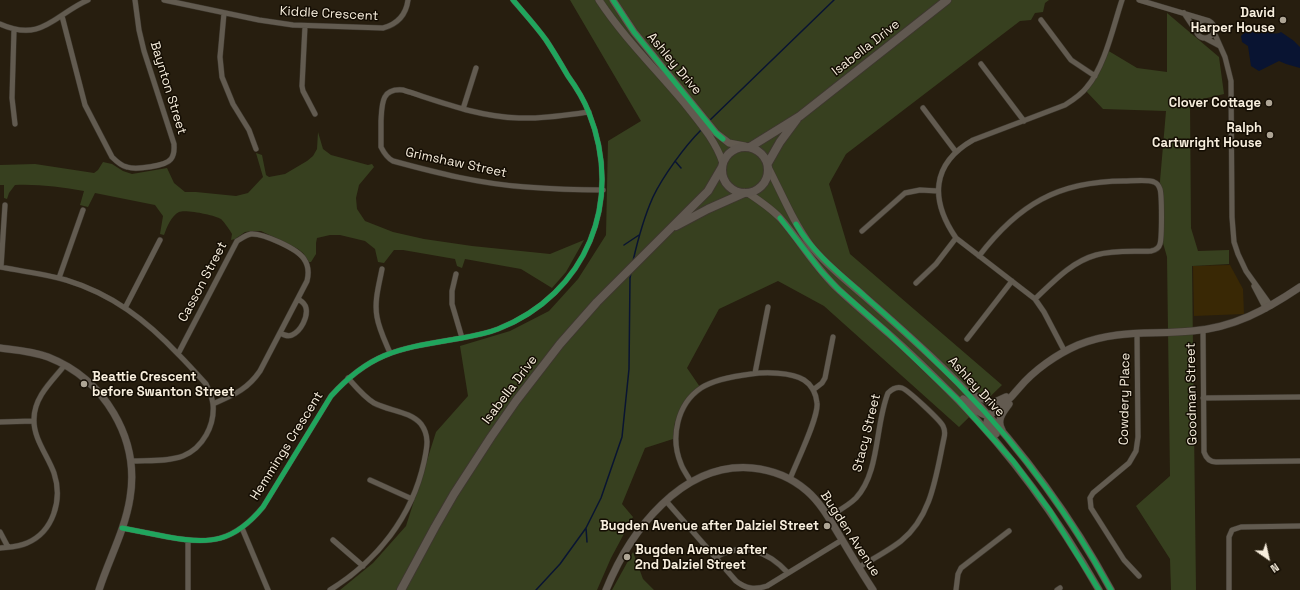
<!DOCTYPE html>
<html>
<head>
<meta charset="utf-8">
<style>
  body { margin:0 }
  #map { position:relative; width:1300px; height:590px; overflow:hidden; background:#271e0f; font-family:"Space Grotesk",sans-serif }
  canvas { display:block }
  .north { position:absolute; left:1248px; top:538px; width:40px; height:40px; -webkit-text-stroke:3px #140d03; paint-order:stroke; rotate:146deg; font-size:11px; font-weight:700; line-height:16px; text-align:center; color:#f7eedd }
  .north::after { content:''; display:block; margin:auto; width:14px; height:18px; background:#f7eedd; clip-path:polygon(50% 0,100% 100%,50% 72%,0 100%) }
</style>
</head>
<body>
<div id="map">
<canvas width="1300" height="590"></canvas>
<div class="north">N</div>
</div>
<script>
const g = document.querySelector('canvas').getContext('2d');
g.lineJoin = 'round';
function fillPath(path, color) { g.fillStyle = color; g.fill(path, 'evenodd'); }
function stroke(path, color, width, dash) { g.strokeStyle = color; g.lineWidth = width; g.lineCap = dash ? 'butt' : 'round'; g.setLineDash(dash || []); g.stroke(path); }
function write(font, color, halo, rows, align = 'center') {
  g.font = font + ' "Space Grotesk",sans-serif'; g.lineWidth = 3; g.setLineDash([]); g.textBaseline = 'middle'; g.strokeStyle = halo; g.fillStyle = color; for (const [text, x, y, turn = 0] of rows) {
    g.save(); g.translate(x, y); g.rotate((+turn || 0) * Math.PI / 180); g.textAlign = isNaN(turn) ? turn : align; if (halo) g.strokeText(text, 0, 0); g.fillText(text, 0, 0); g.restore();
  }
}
fillPath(new Path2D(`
  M1230 265 1243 289 1244 314 1194 316 1193 266Z`), '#392805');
fillPath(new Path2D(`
  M570 0H1049L1045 3 1043 12 1035 13 1031 20 1020 21 846 154 829 184 850 254 1002 385 959 427 824 306 778 281 719 309 687 368 700 387 681 410 675 422 673 439 645 448 622 504 633 517 611 558 597 590H340L373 563 406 526 436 432 468 396 460 346 510 331 549 311 578 279 606 235 608 141 641 121Z
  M1167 13 1219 57 1224 94 1190 102 1191 228 1198 251 1229 250V264L1192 266 1196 590H1171L1170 559 1136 506 1170 476 1167 257 1163 243 1160 181 1166 111 1103 109 1086 91 1107 50 1137 68 1167 72Z
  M318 132 323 149 331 155 368 165 372 164 374 167 359 185 356 198 357 209 365 221 393 232 424 239 472 246 550 254 584 240 566 272 552 288 521 269 465 259 462 268 457 266 455 259 403 250H394L384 263 378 262 375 249 365 241 340 235H330L317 238 316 243V254L311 262H309L303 253 298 249 261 231H253L245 232 235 239 231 240 232 234C229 229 225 223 221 219 215 215 185 209 179 212 171 216 167 227 164 235L160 234 163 216 155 205 95 193 88 207 80 205 84 191C61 187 38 184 15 185L9 193 7 199 4 198V185H0V165L35 164 94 173 98 170 103 162 112 164 123 171 132 174 167 168 174 183 185 192H196L236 196 248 193 263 177 256 153 262 155 266 175 269 177 285 174 307 161 313 156 317 149Z
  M633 552 643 579 654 590H612Z`), '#37401f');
fillPath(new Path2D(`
  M1254 28C1264 28 1272 37 1281 32L1294 41 1300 47V68L1286 64 1279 61 1259 71 1251 66 1248 46 1242 42 1241 36 1245 32Z`), '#091432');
stroke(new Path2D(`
  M709 121 834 0
  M675 161 681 168
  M624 245 639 235
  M633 261C638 239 644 217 653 197 663 176 685 146 701 130
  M586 528 587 542
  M536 590 560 564 586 528 601 498 622 437 629 369 630 278 631 273`), '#091432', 1.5);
const street = new Path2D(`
  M164 0 259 20 293 25 383 28C398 24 406 15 408 0
  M1139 0 1206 20
  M224 13 220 57 222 77 233 104 249 130 256 149
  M1184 13 1196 31
  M62 16 85 105 112 157C116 161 121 166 127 167 136 170 166 166 171 159 175 154 174 149 174 144L144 51 139 30 135 0
  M1041 20 1071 60 1095 76
  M1196 29a9 9 0 1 1 18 0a9 9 0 1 1-18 0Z
  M0 24C42 43 54 15 88 0
  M305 26 302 86 303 91 315 114
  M14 30 12 98 15 124
  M1213 30 1225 57 1231 81 1232 217 1234 242 1238 254 1246 271 1271 306
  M1205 38 1220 46
  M981 64 1024 121
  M923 108 956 152
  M463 109 476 68
  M589 112C566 115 542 119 519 118 479 117 441 102 403 90 381 88 382 104 381 121 381 130 381 138 381 147 384 153 387 158 393 161 437 173 481 184 526 187 551 189 577 190 603 190
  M862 231 905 193 920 190 938 191
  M979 256C1018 205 1058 181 1124 181 1131 181 1149 179 1154 182 1157 183 1159 186 1160 189 1162 195 1162 238 1160 244 1159 248 1156 250 1151 251 1133 252 1114 250 1096 255 1071 262 1053 282 1035 299
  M0 267C22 271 44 274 66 280 112 294 146 320 179 355 188 364 197 374 206 384 209 390 212 397 213 404 215 425 203 448 183 456 167 462 147 460 131 461
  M1 267 5 205
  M382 269C379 285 374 301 377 317 379 329 385 341 390 353
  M456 274 452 291V304L462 338
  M59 278 83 210
  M916 283 936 264 956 238
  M1254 286 1266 309
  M125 308 160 240
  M1203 330 1204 452C1206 458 1209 462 1216 462L1300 461
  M280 333C284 335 288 337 292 335 301 331 308 317 306 308 305 303 301 301 298 299
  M1137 333 1138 437 1136 451 1129 463 1093 493 1090 498 1091 508 1124 560 1139 576
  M967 339 1012 281
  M1065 352 1044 312 1035 299 956 238C930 200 931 164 973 140L1065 105C1073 100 1081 95 1087 87 1105 66 1113 27 1122 0
  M178 354 237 241C242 238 246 235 251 234 263 233 298 249 304 259 309 266 309 273 307 281L260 371C247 390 233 395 213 404
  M755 373 768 307
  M813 390 822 383 825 378 833 337
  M1203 398 1300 397
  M0 422 33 421
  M370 480 412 499
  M691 482C688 476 683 470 681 464 670 438 677 404 701 388 715 379 735 376 751 374 765 372 791 372 804 380 812 385 816 394 817 403 819 417 796 463 790 479
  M666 501 736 581C746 589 755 590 767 586L842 540
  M828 517C838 511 848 506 856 498 880 472 875 425 888 393 892 389 896 386 902 388 908 390 940 420 943 426 945 430 945 434 944 438 936 475 932 516 901 541 888 551 873 559 859 567
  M122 528C137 531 152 534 168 537 210 545 234 542 263 507L331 396C369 354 396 349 450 340 466 337 483 335 498 329 587 294 624 201 589 113 584 100 576 87 568 76 561 64 554 52 546 40 536 26 524 13 513 0
  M242 528 268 590
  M0 532 8 547
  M333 540 363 566
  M188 541V590
  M0 548C9 547 19 547 27 543 53 532 63 500 54 473 48 456 33 438 34 419 34 397 52 381 65 365
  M716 557C743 542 768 551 788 573
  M330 590C377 561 412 517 424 462 427 448 430 436 421 424 410 411 389 411 374 403 364 397 356 387 348 378
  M956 590 958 574 961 568 1009 531
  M1057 590 1060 588
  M1229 590V537L1232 530 1241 527 1300 526`);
const secondary = new Path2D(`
  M599 0C624 38 656 69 685 104 700 123 715 140 723 163
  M613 0 634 32 716 133 729 143 745 146
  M768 167C782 194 793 222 811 246 826 265 846 280 864 296 899 327 934 357 966 391 1022 450 1072 518 1111 590
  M748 193C760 201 772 209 781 219 801 242 816 269 839 290 855 305 872 319 889 334 913 355 936 378 959 401 1014 457 1060 522 1099 590
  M0 348C16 350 32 351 48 357 104 379 140 438 130 498 125 530 109 559 99 590
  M969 393 993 403 1006 397
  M963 399C971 406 978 413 988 416 1001 408 1010 399 1019 388 1034 370 1057 354 1078 345 1117 329 1152 335 1192 331 1233 328 1266 310 1300 287
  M989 414 987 422 996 434
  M1002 430C996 420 1003 412 1009 404
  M606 590C630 531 682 462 752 468 773 470 792 478 807 491 822 504 831 522 841 538 851 555 862 573 873 590`);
const primary = new Path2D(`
  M722 170a23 23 0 1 1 46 0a23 23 0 1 1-46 0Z
  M750 147 800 116 947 0
  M768 163 780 142 797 119
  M676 226 708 209 744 193
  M401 590 435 527 454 494 491 437 516 401 560 344 597 302 708 191 722 167`);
stroke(street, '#3d372d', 6);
stroke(secondary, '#3d372d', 8);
stroke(primary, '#3d372d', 10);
stroke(street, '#625b50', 5);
stroke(secondary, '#625a50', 7);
stroke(primary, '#605850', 8);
stroke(new Path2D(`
  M613 0 634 32 716 133 723 139
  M780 218 821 271 838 289 888 333 959 401 1013 461 1050 511 1099 590
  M796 224C812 251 835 270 858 290 883 313 908 334 932 358 1003 425 1064 504 1111 590
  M122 528C137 531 152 534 168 537 210 545 234 542 263 507L331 396C369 354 396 349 450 340 466 337 483 335 498 329 587 294 624 201 589 113 584 100 576 87 568 76 561 64 554 52 546 40 536 26 524 13 513 0`), '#20a55d', 5);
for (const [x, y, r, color] of [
  [1283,20,4,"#aea595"],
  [1269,103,4,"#aea595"],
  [1270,135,4,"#aea595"],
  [84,384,4,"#aea595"],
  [827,526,4,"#aea595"],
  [627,557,4,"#aea595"]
]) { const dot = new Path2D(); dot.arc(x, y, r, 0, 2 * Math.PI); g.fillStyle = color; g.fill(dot); stroke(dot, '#140d03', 1.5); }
write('bold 13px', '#f7eedd', '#140d03', [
  ["David",1275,13],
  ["Harper House",1275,28],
  ["Clover Cottage",1261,103],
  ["Ralph",1262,128],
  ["Cartwright House",1262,143],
  ["Beattie Crescent",92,377,"left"],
  ["before Swanton Street",92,392,"left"],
  ["Bugden Avenue after Dalziel Street",819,526],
  ["Bugden Avenue after",635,550,"left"],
  ["2nd Dalziel Street",635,565,"left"]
], 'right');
write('13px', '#f7eedd', '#140d03', [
  ["Kiddle Crescent",329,14,3],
  ["Isabella Drive",866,48,-38],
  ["Ashley Drive",674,64,50],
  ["Baynton Street",168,88,73],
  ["Grimshaw Street",456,163,12],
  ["Casson Street",203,282,-62],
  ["Ashley Drive",976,387,47],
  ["Isabella Drive",510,390,-53],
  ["Goodman Street",1192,394,-91],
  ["Cowdery Place",1125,399,-89],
  ["Stacy Street",867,433,-76],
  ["Hemmings Crescent",287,446,-58],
  ["Bugden Avenue",850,534,57]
]);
</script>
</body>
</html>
